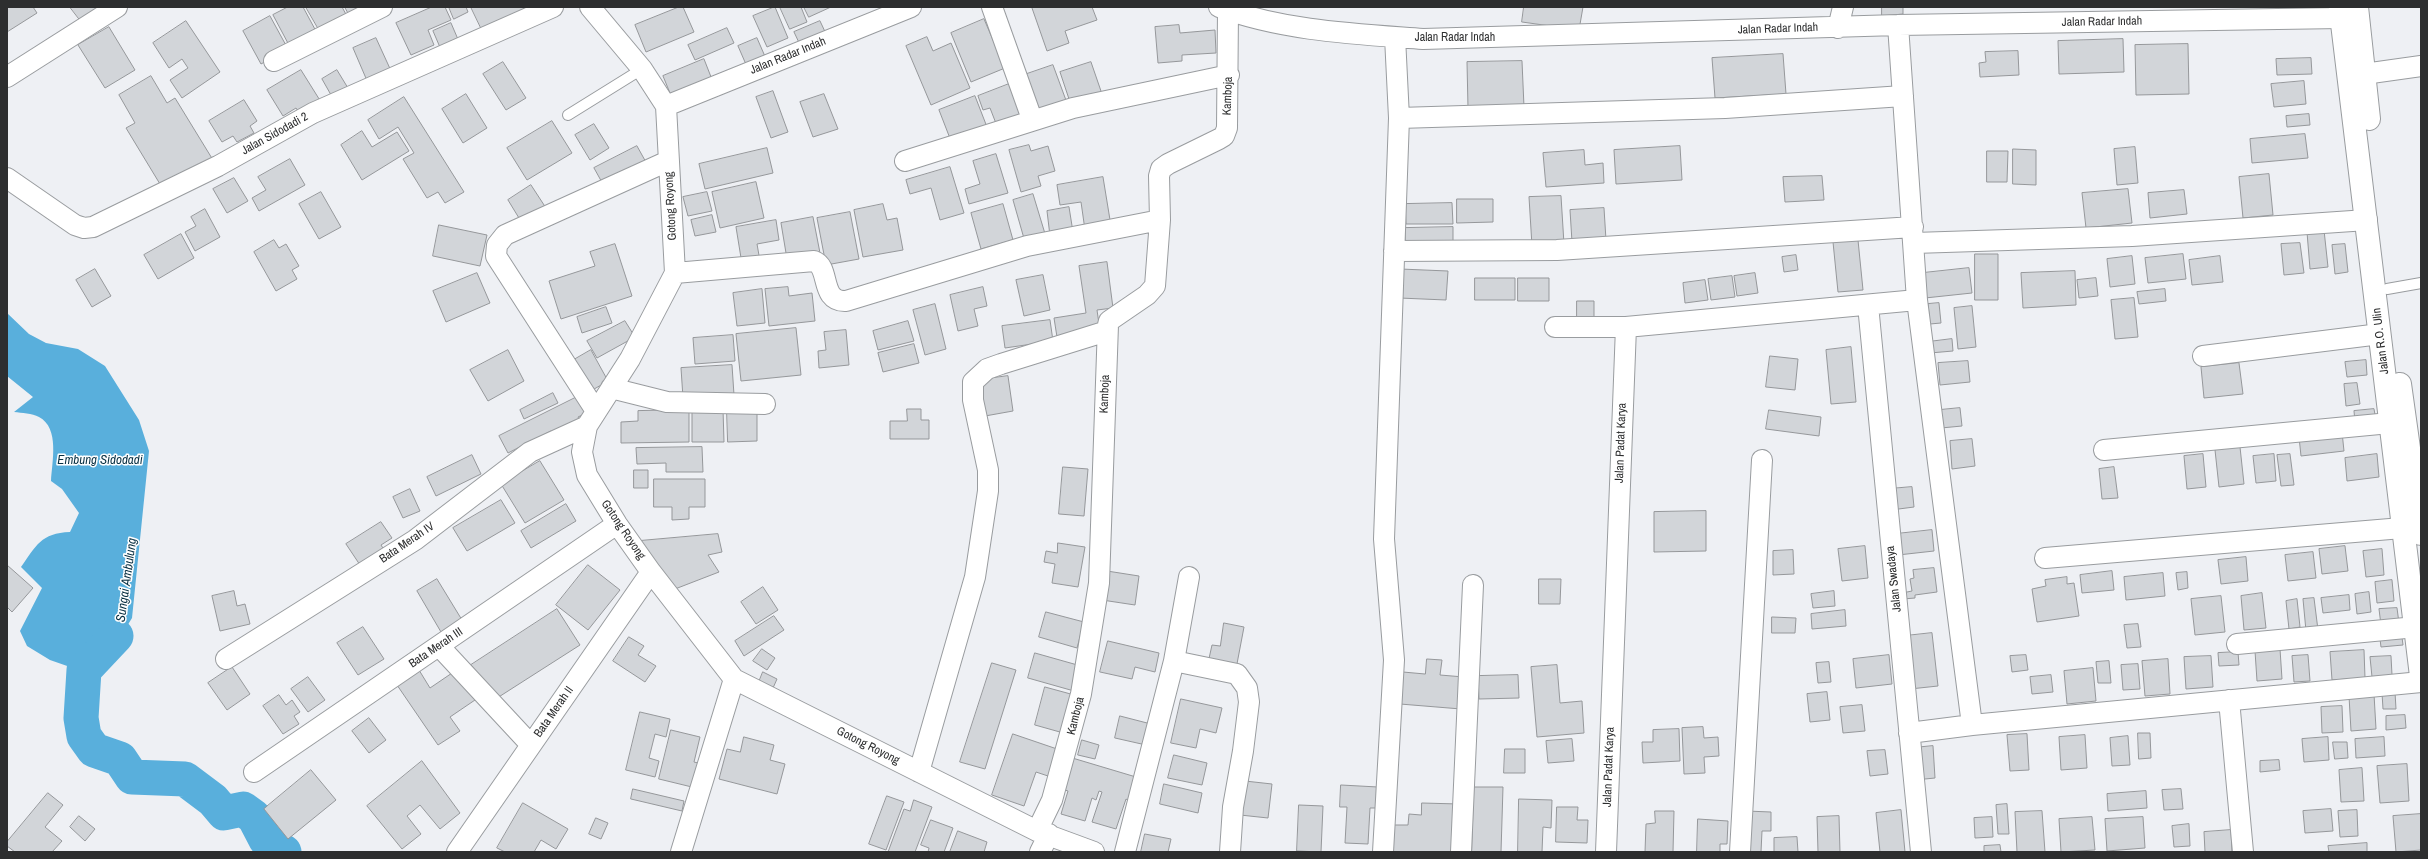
<!DOCTYPE html>
<html>
<head>
<meta charset="utf-8">
<style>
  body { margin:0 }
  #map { position:relative; width:2428px; height:859px; overflow:hidden; background:#eef0f4; font-family:"Archivo Narrow",sans-serif }
  canvas { display:block }
  .frame { position:absolute; inset:0; border:8px solid #2d2e2f; pointer-events:none }
</style>
</head>
<body>
<div id="map">
<canvas width="2428" height="859"></canvas>
<div class="frame"></div>
</div>
<script>
const g = document.querySelector('canvas').getContext('2d');
g.lineJoin = 'round';
function fillPath(path, color) { g.fillStyle = color; g.fill(path, 'evenodd'); }
function stroke(path, color, width, dash) { g.strokeStyle = color; g.lineWidth = width; g.lineCap = dash ? 'butt' : 'round'; g.setLineDash(dash || []); g.stroke(path); }
function write(font, color, halo, rows, align = 'center') {
  g.font = font + ' "Archivo Narrow",sans-serif'; g.lineWidth = 3; g.setLineDash([]); g.textBaseline = 'middle'; g.strokeStyle = halo; g.fillStyle = color; for (const [text, x, y, turn = 0] of rows) {
    g.save(); g.translate(x, y); g.rotate((+turn || 0) * Math.PI / 180); g.textAlign = isNaN(turn) ? turn : align; if (halo) g.strokeText(text, 0, 0); g.fillText(text, 0, 0); g.restore();
  }
}
fillPath(new Path2D(`
  M7 313 29 334 46 343 78 349 105 366 139 420 149 451 132 618 113 649 93 675 50 660 27 646 20 631 42 588 21 567C36 546 41 533 70 532L79 513 62 489 51 481C52 462 60 428 39 417 32 413 22 413 14 412L33 397 7 376Z`), '#59afdc');
stroke(new Path2D(`
  M116 636 84 670 81 718 84 736 94 750 120 759 132 777 185 779 213 800 224 813 243 809 254 817 266 840 284 852`), '#59afdc', 35);
const building = new Path2D(`
  M7 7H33L37 13 7 32Z
  M70 7H108L84 25Z
  M288 7H303L317 33 290 47 273 15Z
  M306 7H342L348 18 321 33Z
  M345 7H368L350 16Z
  M432 7H445L451 20 428 30 434 45 411 55 396 23Z
  M449 7H466L468 12 454 19Z
  M471 7H523L526 14 484 34Z
  M679 7H683L694 32 646 52 635 25Z
  M775 7 788 38 767 47 753 16Z
  M780 7H801L807 22 790 29Z
  M804 7H831L809 17Z
  M1035 7H1092L1097 20 1065 31 1069 43 1047 51 1032 8Z
  M1524 7H1583L1579 30 1522 22Z
  M1882 7H1903V14L1882 16Z
  M270 16 288 49 261 64 243 31Z
  M984 19 1005 68 971 82 951 33Z
  M186 21 220 72 182 98 170 80 188 68 182 59 169 68 153 43Z
  M820 21 828 38 802 49 794 32Z
  M451 23 460 44 442 52 433 31Z
  M1179 25 1180 33 1215 30 1216 53 1182 55V61L1158 63 1155 27Z
  M109 27 135 70 105 88 78 45Z
  M727 28 734 43 695 60 688 45Z
  M927 37 933 51 951 43 970 88 931 105 906 46Z
  M376 38 392 73 368 83 353 48Z
  M757 38 767 61 748 69 738 46Z
  M2123 39 2124 72 2059 74 2058 41Z
  M2188 44 2189 94 2136 95 2135 45Z
  M2018 51 2019 75 1980 77 1979 63 1986 62 1985 52Z
  M1783 54 1786 94 1715 98 1712 58Z
  M2311 58 2312 74 2277 75 2276 59Z
  M704 59 713 82 672 98 663 76Z
  M1522 61 1524 107 1468 108 1467 62Z
  M503 62 526 98 506 110 483 74Z
  M1091 62 1102 94 1071 105 1060 72Z
  M1053 65 1067 103 1037 113 1024 75Z
  M301 70 321 102 300 114 296 108 283 116 267 90Z
  M337 70 351 93 335 102 322 79Z
  M151 76 167 103 175 98 213 160 163 189 126 128 135 123 119 95Z
  M2304 81 2306 104 2274 107 2271 84Z
  M1009 84 1021 117 997 126 990 108 983 110 978 96Z
  M773 91 788 132 771 138 756 97Z
  M466 94 487 128 463 143 442 109Z
  M824 94 838 129 813 137 800 102Z
  M975 96 987 127 951 141 939 110Z
  M404 97 464 192 445 203 438 192 427 198 403 159 414 153 398 127 379 139 368 120Z
  M244 100 257 121 250 126 254 133 237 142 233 136 222 142 209 121Z
  M2309 114 2310 125 2287 127 2286 116Z
  M552 121 572 153 527 180 507 148Z
  M594 124 609 148 590 160 575 135Z
  M362 131 372 147 397 132 409 151 362 180 341 145Z
  M2305 134 2308 158 2252 163 2250 139Z
  M1029 145 1031 151 1048 146 1055 171 1038 176 1041 186 1021 192 1009 150Z
  M637 146 647 164 604 186 594 168Z
  M1680 146 1682 180 1616 184 1614 150Z
  M2135 147 2138 183 2117 185 2114 149Z
  M767 148 773 173 705 189 699 164Z
  M2013 149 2036 150V185L2013 184Z
  M1584 150 1585 165 1603 163 1604 183 1546 187 1543 153Z
  M1987 151H2008L2007 182H1987Z
  M996 154 1008 193 969 204 965 189 980 184 973 161Z
  M290 159 305 185 259 211 252 198 266 190 258 177Z
  M950 167 964 213 940 220 931 188 910 194 906 180Z
  M2269 174 2273 215 2243 218 2239 177Z
  M1822 176 1824 200 1785 202 1783 177Z
  M1103 177 1111 226 1085 230 1081 202 1060 205 1057 185Z
  M234 178 248 201 227 213 213 189Z
  M756 182 764 218 720 228 712 192Z
  M531 185 546 208 522 223 508 200Z
  M2128 189 2132 223 2086 228 2082 193Z
  M2184 190 2187 214 2150 218 2148 193Z
  M321 192 341 227 319 239 299 204Z
  M707 192 712 211 688 216 683 197Z
  M1033 194 1046 237 1025 242 1013 200Z
  M1561 196 1564 244 1532 246 1529 197Z
  M1457 199H1493V222L1457 223Z
  M1452 203 1453 224H1406L1405 204Z
  M883 204 887 220 897 218 903 250 863 257 854 210Z
  M1003 204 1013 240 981 249 971 213Z
  M1069 207 1073 232 1050 236 1047 211Z
  M1604 208 1606 240 1572 242 1570 210Z
  M205 209 220 237 195 251 185 232 196 226 191 217Z
  M850 212 859 259 826 265 817 218Z
  M712 215 716 232 695 236 691 220Z
  M813 217 820 253 787 259 781 223Z
  M776 220 779 240 757 244 760 261 742 264 736 227Z
  M439 225 487 235 480 266 433 256Z
  M1453 227V248L1405 249V228Z
  M2324 230 2328 267 2310 269 2307 232Z
  M181 234 194 258 158 279 144 255Z
  M274 240 279 248 286 244 299 266 292 270 297 279 276 291 254 252Z
  M1858 240 1863 290 1838 292 1833 242Z
  M2300 243 2304 273 2284 275 2281 244Z
  M615 244 632 296 561 319 549 281 595 266 590 252Z
  M2345 244 2348 272 2335 274 2332 245Z
  M1975 254H1998V300H1975Z
  M2183 254 2186 279 2148 283 2145 258Z
  M1796 255 1798 270 1784 272 1782 257Z
  M2132 256 2135 284 2110 287 2107 259Z
  M2220 256 2223 282 2192 285 2189 260Z
  M1107 262 1113 308 1097 310 1100 331 1057 337 1054 318 1086 313 1079 266Z
  M1969 268 1972 293 1925 298 1923 273Z
  M95 269 111 296 92 307 76 280Z
  M1400 269 1448 271 1446 300 1399 298Z
  M2075 271 2076 305 2023 308 2021 273Z
  M477 273 490 303 446 322 433 291Z
  M1755 273 1758 293 1737 296 1734 276Z
  M1043 275 1050 310 1024 316 1016 280Z
  M1732 276 1735 297 1711 300 1708 279Z
  M1475 278H1515V300H1475Z
  M1518 278H1549V301H1518Z
  M2096 278 2098 296 2079 298 2077 280Z
  M1705 280 1708 300 1685 303 1683 283Z
  M788 287 789 296 812 293 815 321 769 326 765 289Z
  M983 287 987 306 974 309 978 326 958 331 950 295Z
  M762 289 765 323 737 326 733 293Z
  M2165 289 2166 301 2139 304 2137 292Z
  M2134 298 2138 337 2115 339 2111 300Z
  M1577 301H1594V320L1577 321Z
  M1939 303 1941 323 1930 324 1928 304Z
  M935 304 946 349 925 355 913 310Z
  M1972 306 1976 347 1958 349 1954 308Z
  M606 307 612 323 582 333 577 317Z
  M1050 320 1053 341 1005 348 1002 326Z
  M625 321 635 337 597 358 587 341Z
  M908 321 914 341 878 350 873 331Z
  M796 328 801 375 741 381 736 334Z
  M846 330 849 365 819 368 818 351 826 350 824 332Z
  M733 335 735 361 695 364 693 338Z
  M1952 339 1953 351 1930 353 1928 342Z
  M914 344 919 363 883 372 878 353Z
  M1851 347 1856 402 1831 404 1826 350Z
  M508 350 524 381 488 401 470 370Z
  M591 350 608 381 589 392 572 361Z
  M1770 356 1798 359 1795 390 1766 387Z
  M2366 360 2367 375 2347 377 2345 362Z
  M1968 361 1970 382 1940 385 1938 363Z
  M2239 363 2243 394 2204 398 2201 367Z
  M732 365 734 395 683 398 681 368Z
  M1008 376 1013 411 985 416 979 380Z
  M2357 383 2360 404 2346 406 2344 384Z
  M553 393 558 403 524 419 520 410Z
  M583 394 591 411 578 417 582 425 555 439 551 431 508 453 499 436Z
  M1960 408 1962 426 1941 428 1940 410Z
  M723 409 724 442H692V410Z
  M907 409H921V420H929V439H890V421H907Z
  M2374 409 2376 420 2355 422 2354 411Z
  M689 410V442L621 443V422L638 421V411Z
  M1769 410 1821 417 1819 436 1766 429Z
  M727 411H757V441L728 442Z
  M2342 432 2344 451 2301 456 2299 437Z
  M1972 439 1975 466 1952 469 1950 441Z
  M702 447 703 472H666V463L637 464 636 448Z
  M2240 447 2244 484 2219 487 2215 450Z
  M2203 454 2206 487 2187 489 2184 456Z
  M2274 454 2276 481 2256 483 2253 456Z
  M2290 454 2294 485 2281 486 2277 455Z
  M2377 454 2379 477 2347 481 2345 458Z
  M472 455 481 474 436 496 427 477Z
  M540 461 564 500 525 523 501 484Z
  M1063 467 1088 469 1084 516 1059 514Z
  M2114 467 2118 498 2102 499 2099 469Z
  M634 470H648V488H634Z
  M654 479H705V507H689V519L672 520V507H654Z
  M1912 487 1914 507 1891 510 1889 489Z
  M410 489 420 511 403 518 393 497Z
  M501 500 515 523 467 551 453 528Z
  M566 504 576 521 531 548 521 531Z
  M1706 511V551L1654 552V512Z
  M381 522 392 538 381 545 386 553 362 568 346 544Z
  M1932 530 1934 551 1898 555 1896 534Z
  M718 534 722 552 708 555 719 572 675 589 639 541Z
  M1058 543 1085 547 1078 587 1052 583 1055 564 1044 562 1046 551 1057 553Z
  M1865 546 1868 578 1842 581 1838 549Z
  M2345 546 2348 571 2322 574 2319 549Z
  M2382 549 2384 575 2366 577 2363 551Z
  M1793 550 1794 574 1773 575V551Z
  M2313 552 2316 578 2288 581 2285 555Z
  M2246 557 2248 581 2221 584 2218 560Z
  M7 565 33 588 12 612 7 607Z
  M588 565 620 590 588 630 556 605Z
  M1934 568 1937 592 1915 595V598L1903 599 1902 593 1912 591 1910 579 1914 578 1913 570Z
  M1107 571 1139 576 1135 605 1102 600Z
  M2112 571 2114 590 2082 593 2080 575Z
  M2187 572 2188 588 2178 590 2176 573Z
  M2163 573 2165 596 2126 600 2124 577Z
  M2067 577V584L2074 583 2079 616 2037 622 2032 589 2046 586 2045 580Z
  M437 579 462 620 441 632 417 591Z
  M1539 579H1561L1560 604H1539Z
  M2392 580 2394 601 2377 603 2375 582Z
  M763 587 778 610 756 624 741 602Z
  M234 591 237 606 245 604 250 624 220 631 212 596Z
  M1834 591 1835 606 1813 608 1811 594Z
  M2369 592 2371 612 2357 614 2355 594Z
  M2262 593 2266 628 2244 630 2241 596Z
  M2349 595 2350 610 2323 613 2321 598Z
  M2221 596 2225 632 2195 635 2191 599Z
  M2314 598 2318 630 2306 631 2303 599Z
  M2297 599 2300 627 2289 629 2286 601Z
  M2397 608 2399 623 2381 625 2379 609Z
  M557 609 580 645 494 700 471 665Z
  M1845 610 1846 626 1812 629 1811 614Z
  M1046 612 1084 622 1077 648 1039 637Z
  M774 616 784 630 744 656 735 641Z
  M1772 617 1796 618 1795 633H1772Z
  M1224 623 1244 627 1236 669 1208 663 1212 645 1220 646Z
  M2138 624 2141 647 2127 648 2124 625Z
  M363 627 384 659 358 675 337 643Z
  M1932 633 1938 686 1910 689 1905 636Z
  M629 637 644 646 638 655 656 666 645 682 613 661Z
  M2402 637 2403 645 2381 647 2380 639Z
  M1108 641 1159 653 1155 672 1135 667 1132 679 1100 672Z
  M762 649 775 658 767 670 753 661Z
  M2280 649 2282 679 2257 681 2255 651Z
  M2364 650 2365 678 2332 680 2330 652Z
  M2238 652 2239 665 2219 666 2218 653Z
  M1035 653 1081 666 1074 691 1028 678Z
  M1889 655 1892 684 1856 688 1853 659Z
  M2026 655 2028 670 2012 672 2010 656Z
  M2308 655 2310 681 2294 682 2292 656Z
  M2211 656 2213 687 2186 689 2184 657Z
  M2391 656 2392 675 2372 677 2370 657Z
  M1427 659 1442 660 1440 675 1464 677 1461 709 1400 704 1403 672 1425 674Z
  M2168 659 2170 694 2145 696 2142 661Z
  M2109 661 2111 683H2098L2096 662Z
  M1829 662 1831 682 1818 683 1816 663Z
  M992 663 1016 670 985 769 960 762Z
  M2138 664 2140 689 2123 690 2121 665Z
  M1557 665 1560 703 1582 701 1584 733 1537 737 1531 667Z
  M232 667 250 694 227 710 208 683Z
  M2093 668 2096 701 2067 704 2064 671Z
  M419 670 430 688 455 671 475 700 450 717 460 731 438 745 397 685Z
  M763 672 777 679 773 688 759 682Z
  M1518 675 1519 698 1479 699 1478 676Z
  M2051 675 2053 692 2032 694 2030 677Z
  M308 677 325 700 308 712 291 689Z
  M1045 687 1078 696 1067 734 1035 725Z
  M1827 692 1830 720 1810 722 1807 694Z
  M2395 692 2396 709H2383L2382 693Z
  M2374 694 2376 729 2351 731 2349 696Z
  M279 695 286 705 292 700 300 712 294 716 299 724 283 734 263 706Z
  M1181 699 1222 708 1216 733 1200 729 1196 748 1171 743Z
  M1862 705 1865 731 1843 733 1840 707Z
  M2342 706 2343 732 2322 733 2321 707Z
  M640 712 670 719 666 737 655 734 649 758 659 761 655 777 626 770Z
  M2405 715 2406 728 2386 730V716Z
  M1120 716 1151 724 1146 745 1115 738Z
  M369 718 386 740 369 753 352 731Z
  M1703 727 1704 738 1718 737 1719 756 1704 757 1705 773 1684 774 1682 728Z
  M1679 729 1680 761 1643 763 1642 742H1653V730Z
  M671 730 700 737 694 762 702 764 696 788 659 779Z
  M2138 733H2150L2151 758 2139 759Z
  M1013 734 1060 750 1051 777 1036 772 1024 806 992 795Z
  M2027 734 2029 770 2010 771 2007 735Z
  M2085 735 2087 768 2061 770 2059 737Z
  M2128 736 2130 765 2112 766 2110 738Z
  M744 737 774 745 770 760 785 764 777 794 719 779 727 749 740 752Z
  M2328 737 2329 760 2304 762 2302 739Z
  M2384 737 2385 756 2356 758 2355 739Z
  M1572 739 1574 761 1548 763 1546 741Z
  M1082 740 1099 745 1095 759 1078 755Z
  M2333 742H2347L2348 758 2335 759Z
  M1933 746 1935 778 1915 780 1913 748Z
  M1505 749H1525V773H1504Z
  M1885 750 1888 774 1870 776 1867 751Z
  M1174 755 1207 763 1202 785 1168 778Z
  M1069 757 1136 777 1129 801 1126 799 1116 829 1092 822 1102 792 1099 791 1096 800 1092 798 1085 821 1061 814 1068 791 1059 788Z
  M2279 760 2280 770 2260 772V761Z
  M422 761 460 813 440 829 420 805 407 816 421 834 402 849 367 806Z
  M2407 764 2409 801 2380 803 2377 766Z
  M2362 768 2364 801 2341 802 2339 770Z
  M311 770 336 800 288 839 264 809Z
  M1245 781 1272 784 1268 818 1240 815Z
  M1164 784 1202 793 1198 813 1160 804Z
  M1341 785 1378 787 1377 808H1370L1368 844 1345 843 1347 807H1340Z
  M1474 787H1503L1501 852H1472Z
  M633 789 684 801 682 811 631 799Z
  M2181 789 2183 809 2164 810 2162 790Z
  M2146 791 2147 808 2108 811 2107 794Z
  M48 793 63 805 45 827 62 841 52 852H15L7 846V842Z
  M887 796 904 802 886 850 869 844Z
  M1519 799 1552 800 1551 828 1543 827 1542 852H1518Z
  M914 800 932 807 915 852H888L904 809 910 811Z
  M523 803 568 829 556 849 541 840 534 852H505L497 848Z
  M1422 803 1459 804 1456 852H1392L1393 825H1408L1409 814 1421 815Z
  M2007 804 2009 834H1998L1996 805Z
  M1299 805 1323 806 1321 852 1297 851Z
  M1557 807H1578L1577 820H1588L1587 843 1556 842Z
  M2331 809 2333 831 2305 833 2303 811Z
  M1901 810 1905 852H1880L1876 813Z
  M2357 810 2358 836 2340 837 2338 811Z
  M1655 811H1674L1673 852H1645L1646 824 1655 823Z
  M1746 811 1771 812V831H1762L1761 852H1745Z
  M2042 811 2045 852H2017L2015 812Z
  M2421 814V850L2396 852 2393 816Z
  M79 816 95 829 85 841 70 827Z
  M1839 816 1840 852H1818L1817 817Z
  M1992 817 1993 837 1975 838 1974 818Z
  M2092 817 2095 850 2061 852 2059 819Z
  M2143 817 2145 848 2107 851 2105 819Z
  M596 818 608 823 601 839 589 834Z
  M1698 819 1728 821 1727 844H1720V852H1697Z
  M931 820 953 828 944 852H928L929 848 921 845Z
  M2189 824 2190 846 2174 847 2172 826Z
  M2231 830 2232 852H2205L2204 832Z
  M958 831 987 842 984 852H950Z
  M1145 834 1171 839 1168 852H1141Z
  M1797 837 1798 852H1774V838Z
  M2367 843V852H2329L2328 846Z
  M2000 845 2001 852H1984V846Z`);
fillPath(building, '#d2d5d9');
stroke(building, '#95979a', 1);
const service = new Path2D(`
  M568 115 642 69
  M2387 289 2421 283`);
const minor = new Path2D(`
  M590 7 642 69 666 106 675 273 630 359 587 426 582 452 587 475 617 524 651 572 734 679 1037 831 1094 852
  M992 7 1032 119
  M1219 7C1283 31 1356 34 1423 39L1898 25 2341 18
  M1898 25 1917 300 1972 725
  M1838 28 1843 7
  M274 61 382 7
  M2364 74 2421 66
  M7 77 117 7
  M666 106 911 7
  M1399 118 1725 108 1903 96
  M905 161 1073 108 1229 75
  M7 178 75 225 84 228 93 227 218 166 313 113 553 7
  M1914 243 2132 236 2367 220
  M1394 251 1557 250 1913 227
  M675 273 814 261C831 267 819 302 846 301L1027 246 1160 220
  M1868 305 1921 852
  M1555 327H1626
  M2203 356 2380 334
  M611 388 667 402 765 404
  M596 411 496 256 497 245 505 235 668 161
  M2104 450 2390 423
  M2045 558 2402 528
  M2237 644 2416 627
  M439 646 531 745
  M226 659 415 540 530 452 587 426
  M1174 661 1237 674 1247 688 1249 702 1243 751 1233 807 1230 852
  M2229 700 2243 852
  M1909 733 1972 725 2421 682
  M254 772 617 524
  M919 772 975 577 988 491V470L973 400V382L987 369 1001 364 1107 331
  M1037 831 1052 800 1081 694 1099 583 1108 325 1109 321 1147 295 1155 286 1160 220 1159 176 1161 169 1168 164 1219 139 1224 136 1227 128 1228 10
  M457 852 651 572
  M681 852 734 679
  M1040 852 1049 834
  M1125 852 1174 661 1189 577
  M1383 852 1394 660 1384 539 1399 118 1395 37
  M1461 852 1473 585
  M1606 852 1626 327 1917 300
  M1740 852 1762 460`);
const secondary = new Path2D(`
  M2340 7 2421 676
  M2357 7 2369 119
  M2400 384 2421 534`);
stroke(service, '#999c9f', 12);
stroke(minor, '#999c9f', 22);
stroke(secondary, '#999c9f', 24);
stroke(service, '#fff', 10);
stroke(minor, '#fff', 20);
stroke(secondary, '#fff', 22);
write('12px', '#2d2e2f', '#fff', [
  ["Jalan Radar Indah",2102,22,-1],
  ["Jalan Radar Indah",1778,29,-2],
  ["Jalan Radar Indah",1455,38],
  ["Jalan Radar Indah",788,56,-22],
  ["Kamboja",1228,96,-88],
  ["Jalan Sidodadi 2",275,134,-29],
  ["Gotong Royong",671,206,-93],
  ["Jalan R.O. Ulin",2381,341,-97],
  ["Kamboja",1105,394,-88],
  ["Jalan Padat Karya",1621,443,-88],
  ["Gotong Royong",623,530,56],
  ["Bata Merah IV",407,543,-34],
  ["Jalan Swadaya",1894,579,-96],
  ["Bata Merah III",436,648,-34],
  ["Bata Merah II",554,712,-55],
  ["Kamboja",1076,716,-76],
  ["Gotong Royong",868,746,27],
  ["Jalan Padat Karya",1609,767,-88]
]);
write('italic 13px', '#072f42', '#fff', [
  ["Embung Sidodadi",100,461],
  ["Sungai Ambulung",127,580,-82]
]);
</script>
</body>
</html>
